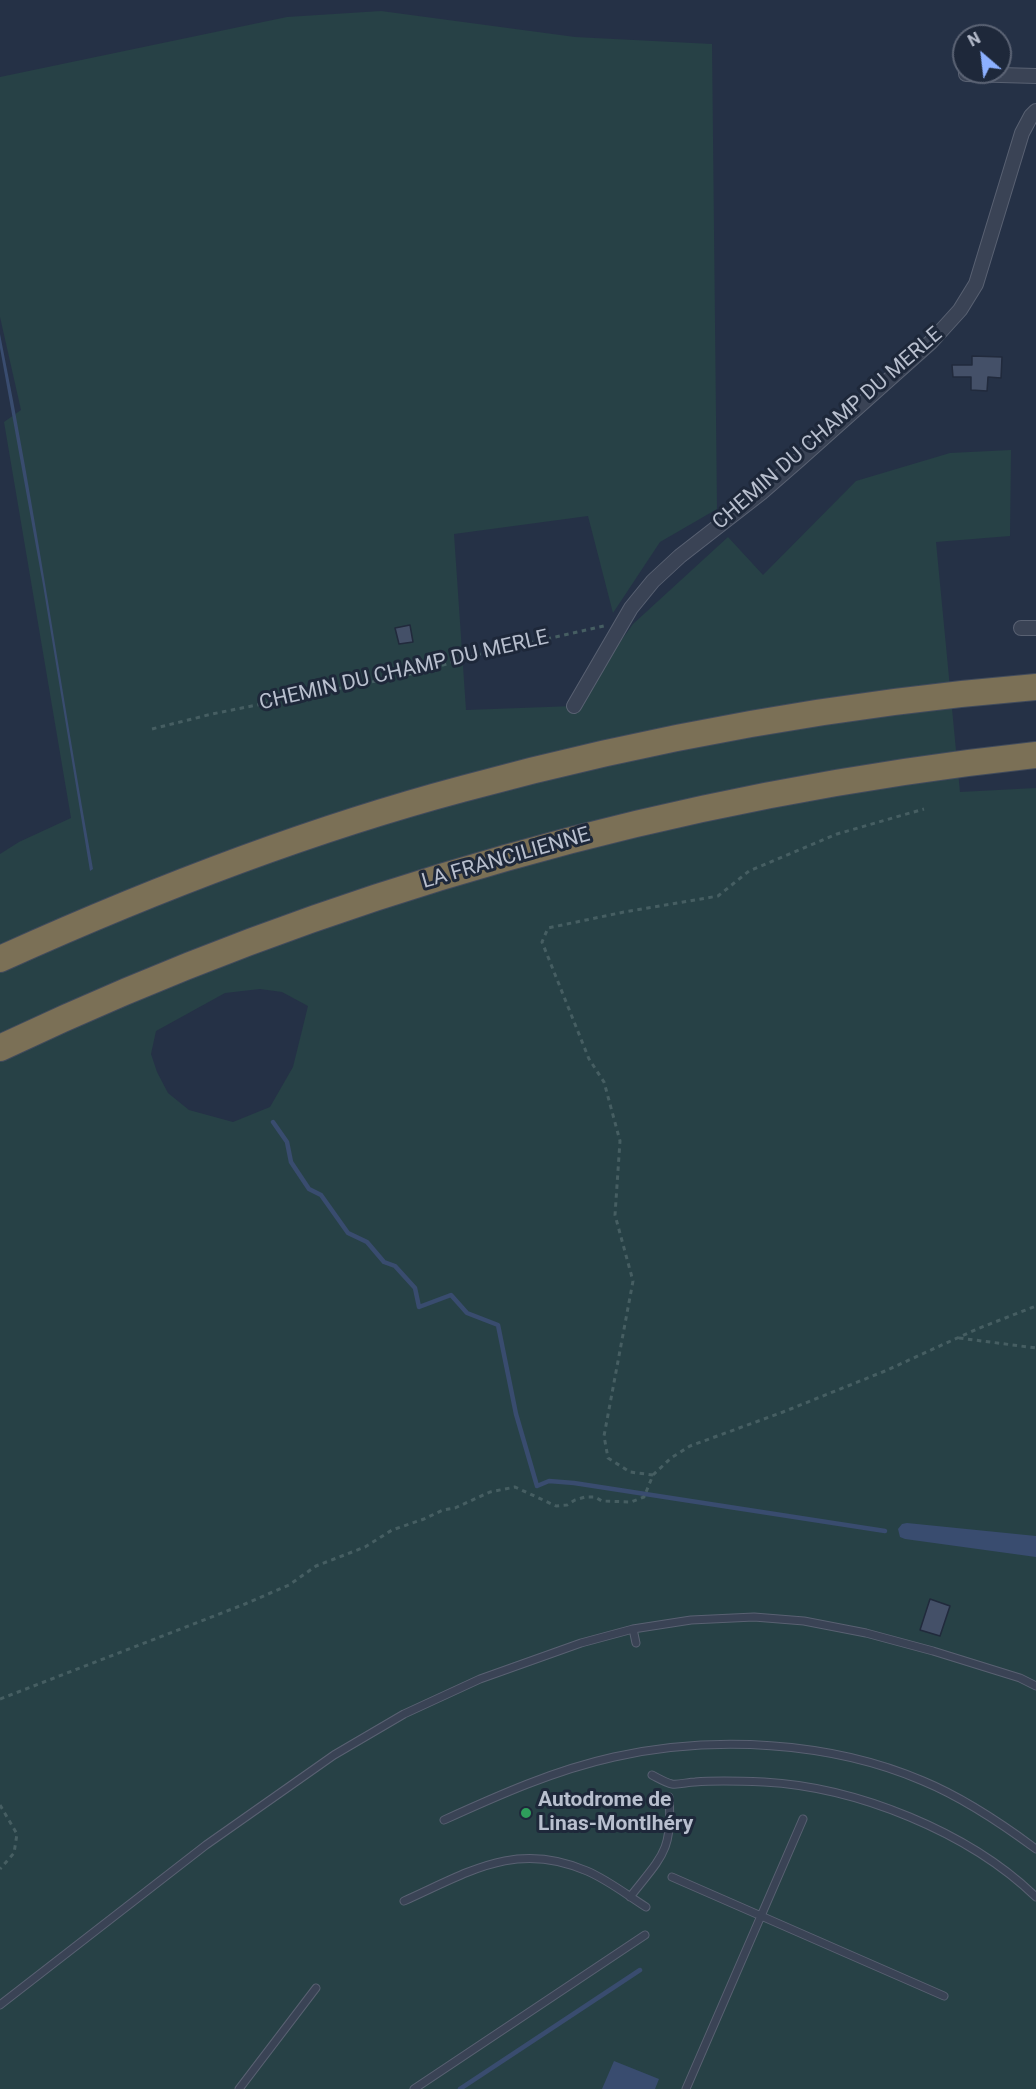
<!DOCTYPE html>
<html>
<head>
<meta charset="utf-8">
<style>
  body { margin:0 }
  #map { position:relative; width:1036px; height:2089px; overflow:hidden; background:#253146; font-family:Roboto,sans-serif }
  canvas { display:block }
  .north { position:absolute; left:952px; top:24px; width:60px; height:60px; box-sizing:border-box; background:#1e283a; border:2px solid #5c6475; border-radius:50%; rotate:332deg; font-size:16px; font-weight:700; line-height:24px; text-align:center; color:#b8bfce }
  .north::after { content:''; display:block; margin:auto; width:21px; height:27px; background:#8cb0ff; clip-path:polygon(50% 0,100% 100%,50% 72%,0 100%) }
</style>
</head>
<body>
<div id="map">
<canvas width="1036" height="2089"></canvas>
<div class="north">N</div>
</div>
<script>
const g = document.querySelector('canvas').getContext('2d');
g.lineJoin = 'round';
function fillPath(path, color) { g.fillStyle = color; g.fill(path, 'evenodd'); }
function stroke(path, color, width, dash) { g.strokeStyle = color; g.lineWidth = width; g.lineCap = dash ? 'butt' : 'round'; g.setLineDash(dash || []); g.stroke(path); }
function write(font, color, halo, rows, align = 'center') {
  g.font = font + ' Roboto,sans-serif'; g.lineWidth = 6; g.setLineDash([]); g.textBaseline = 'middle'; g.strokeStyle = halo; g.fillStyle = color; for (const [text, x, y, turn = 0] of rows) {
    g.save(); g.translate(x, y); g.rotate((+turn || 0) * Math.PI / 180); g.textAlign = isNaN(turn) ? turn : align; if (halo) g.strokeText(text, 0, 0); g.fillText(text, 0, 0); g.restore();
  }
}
fillPath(new Path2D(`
  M381 11 575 37 712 44 717 509 660 542 613 613 588 516 454 534 466 710 574 706 633 624 728 537 763 575 856 481 950 453 1011 450 1010 536 936 542 960 792 1036 788V2089H0V854L19 842 71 818 4 422 21 410 0 317V77L287 17ZM260 989 282 992 308 1006 293 1067 270 1107 233 1122 189 1110 168 1093 157 1072 151 1054 156 1031 225 993Z`), '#274146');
fillPath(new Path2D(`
  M0 334C36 511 61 691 93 869L90 871 43 585 0 348Z
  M907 1523 1036 1536V1557L905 1539 900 1537 898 1529 902 1524Z
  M614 2061 659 2079 655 2089H602Z`), '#394c6f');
stroke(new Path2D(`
  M273 1122 287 1142 291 1162 309 1189 321 1195 348 1233 367 1242 384 1262 395 1266 415 1288 419 1307 451 1295 467 1313 498 1325 516 1414 537 1486 549 1481 574 1483 885 1531
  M460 2089 640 1970`), '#394c6f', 4.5);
const building = new Path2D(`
  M972 356 1002 357 1001 378 988 377 987 391 971 390V377H953L952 365H972Z
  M410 625 413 642 399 644 395 628Z
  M930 1599 950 1606 940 1636 920 1630Z`);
fillPath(building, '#445068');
stroke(building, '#212a3c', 1.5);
const lane = new Path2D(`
  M633 1629 636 1643
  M652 1775C658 1778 666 1783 672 1784 679 1785 688 1782 695 1782 718 1780 741 1781 764 1782 857 1787 969 1832 1036 1897
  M444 1820C499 1795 555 1770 614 1757 713 1735 830 1741 923 1781 964 1798 1001 1823 1036 1849
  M672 1877 944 1996
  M630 1897C662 1856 673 1851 669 1797
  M404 1901C469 1872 516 1840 587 1871 608 1880 627 1895 646 1907
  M0 2005 206 1845 334 1755 404 1714 480 1679 581 1643 633 1629 691 1620 754 1617 804 1621 866 1633 933 1651 1020 1678 1036 1686
  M239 2089 316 1988
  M414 2089 645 1935
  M686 2089 803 1819`);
const street = new Path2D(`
  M966 74 1036 76
  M1021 628H1036
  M574 706 631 608 653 581 680 556 761 493 800 459 931 342 960 310 976 284 1022 133 1031 116 1036 111`);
const highway = new Path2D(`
  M0 959C148 892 305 831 462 789 649 738 842 703 1036 687
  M0 1048C326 893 677 794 1036 755`);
stroke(lane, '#596172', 9);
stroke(street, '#596172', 16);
stroke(highway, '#424b5c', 28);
stroke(new Path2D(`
  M152 729 212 714 416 673 484 653 604 626
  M959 1338 1036 1348
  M653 1475 630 1472 608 1458 604 1436 633 1281 615 1215 620 1141 604 1082 589 1059 542 942 548 928 624 912 718 896 749 871 837 834 924 809
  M0 1699 245 1604 289 1585 316 1566 365 1547 392 1530 424 1519 443 1510 455 1508 490 1492 515 1487 556 1506 567 1505 575 1500 585 1497H595L602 1501 631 1502 644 1497 653 1475 671 1458 690 1446 783 1412 885 1371 977 1329 1036 1306
  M0 1805 17 1834 14 1853 0 1869`), '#465e62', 3, [4.5, 4.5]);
stroke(lane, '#3a4355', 7);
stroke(street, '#3a4355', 14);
stroke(highway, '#7b7056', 26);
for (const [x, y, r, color] of [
  [526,1813,6,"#2e9e5b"]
]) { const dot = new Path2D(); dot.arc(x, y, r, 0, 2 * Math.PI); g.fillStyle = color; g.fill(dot); stroke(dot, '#1e283a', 2); }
write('21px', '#b8bfce', '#1e283a', [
  ["CHEMIN DU CHAMP DU MERLE",828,429,-41],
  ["CHEMIN DU CHAMP DU MERLE",404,671,-13],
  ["LA FRANCILIENNE",506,859,-16]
]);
write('bold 21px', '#b8bfce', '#1e283a', [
  ["Autodrome de",538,1801],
  ["Linas-Montlhéry",538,1825]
], 'left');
</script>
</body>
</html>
